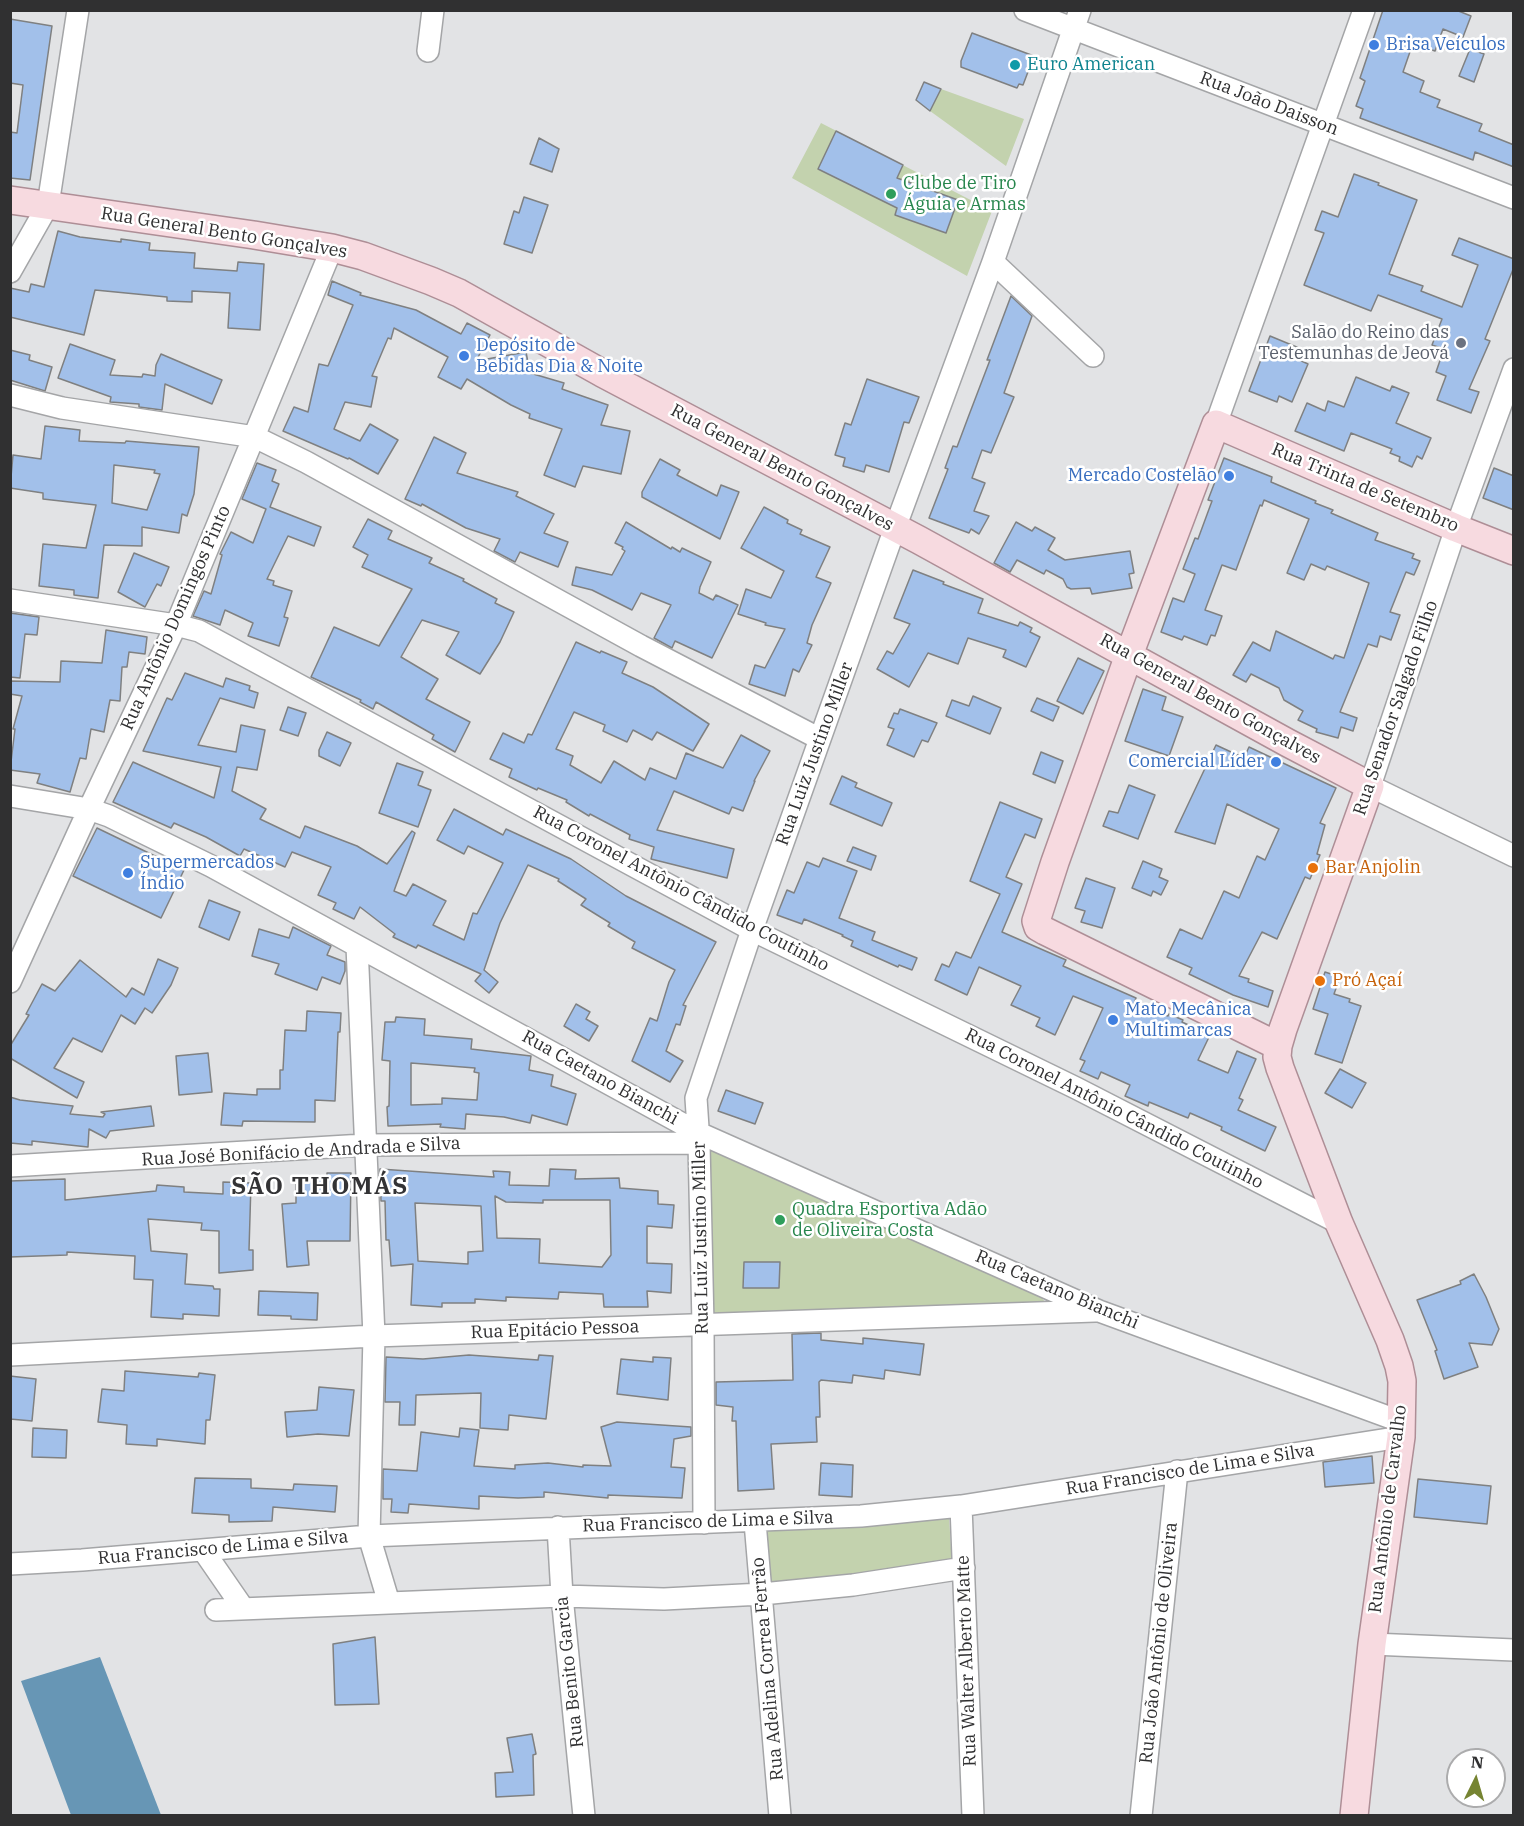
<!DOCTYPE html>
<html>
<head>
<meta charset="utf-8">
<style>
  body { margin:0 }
  #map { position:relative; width:1524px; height:1826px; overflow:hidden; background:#e2e3e5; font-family:"IBM Plex Serif",serif }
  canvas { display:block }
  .frame { position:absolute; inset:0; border:12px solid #303031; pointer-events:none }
  .north { position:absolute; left:1446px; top:1748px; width:60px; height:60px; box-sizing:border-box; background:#fff; border:2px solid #acacad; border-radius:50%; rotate:5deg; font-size:16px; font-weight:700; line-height:24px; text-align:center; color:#303031 }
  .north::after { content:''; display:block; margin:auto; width:21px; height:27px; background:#768432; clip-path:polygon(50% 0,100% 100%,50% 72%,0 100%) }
</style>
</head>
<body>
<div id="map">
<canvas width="1524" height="1826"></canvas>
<div class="frame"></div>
<div class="north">N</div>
</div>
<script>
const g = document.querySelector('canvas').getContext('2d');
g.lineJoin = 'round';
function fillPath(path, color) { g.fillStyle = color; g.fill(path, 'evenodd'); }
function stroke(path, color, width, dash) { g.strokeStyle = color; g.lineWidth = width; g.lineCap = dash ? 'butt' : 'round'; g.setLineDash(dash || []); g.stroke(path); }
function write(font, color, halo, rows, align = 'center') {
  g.font = font + ' "IBM Plex Serif",serif'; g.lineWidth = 5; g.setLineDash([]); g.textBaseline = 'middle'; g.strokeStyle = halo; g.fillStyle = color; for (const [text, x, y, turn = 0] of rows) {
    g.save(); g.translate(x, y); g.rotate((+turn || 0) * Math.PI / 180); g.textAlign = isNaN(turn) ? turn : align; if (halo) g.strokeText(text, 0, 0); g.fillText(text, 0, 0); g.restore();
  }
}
fillPath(new Path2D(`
  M941 89 1024 119 1006 166 930 111Z
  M821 123 992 211 967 276 792 178Z
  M710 1145 1042 1298 1045 1302 712 1313Z
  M949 1517 952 1564 771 1586 765 1531Z`), '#c3d2ae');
fillPath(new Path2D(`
  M100 1657 161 1815H71L21 1681Z`), '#6796b5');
const building = new Path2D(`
  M1383 10H1456L1471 16 1463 37 1443 29 1435 51 1413 43 1403 72 1424 81 1420 92 1440 100 1437 107 1482 124 1479 131 1514 145V167L1475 152 1473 160 1360 118 1363 109 1356 106 1365 81 1360 78Z
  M10 19 52 26 30 180 10 178V132L17 133 23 85 10 83Z
  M972 33 1034 56 1023 85 1019 84 1017 88 961 67V61Z
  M1470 49 1484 54 1474 82 1459 76Z
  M924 82 941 89 930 111 916 100Z
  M836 131 903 165 897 178 958 200 946 233 895 215 897 208 818 169Z
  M539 138 559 149 552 172 530 164Z
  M1354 174 1379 183 1378 185 1417 200 1389 274 1423 286 1421 291 1462 307 1478 265 1452 255 1459 238 1514 259V267L1485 339 1490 341 1469 389 1479 392 1471 413 1437 400 1446 376 1436 372 1444 349 1432 345 1442 319 1378 295 1371 311 1304 285 1324 233 1315 230 1322 211 1338 217Z
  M524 197 548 205 532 253 504 244 514 211 519 213Z
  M58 231 80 237 121 242V239L150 243 149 250 195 253 194 268 237 271 238 262 264 264 260 330 228 328 230 293 192 291V302L167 301V297L95 290 84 335 10 317V288L29 292 31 284 44 287Z
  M332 281 361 293 360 295 416 310 461 334 467 323 490 335 476 361 526 352 530 373 564 383 562 389 608 405 601 425 630 431 621 474 583 466 575 487 544 475 562 429 529 418 530 414 511 405 467 379 461 389 438 377 448 357 394 328 391 339 388 338 372 376 377 377 371 407 345 402 334 429 360 441 370 424 398 440 378 474 349 458 348 459 283 431 294 407 308 412 319 364 328 366 353 305 328 295Z
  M1011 296 1032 316 1004 393 1014 397 991 453 982 450 972 478 985 483 974 511 989 516 979 534 971 529 969 533 929 518 948 469 945 468 953 446 957 447 969 415 990 360H987Z
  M1270 336 1299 348 1295 358 1308 364 1292 402 1279 396 1277 402 1249 391Z
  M70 344 115 360 110 375 142 377 143 374 155 376 156 365 161 354 222 380 212 404 165 384 162 410 139 407V404L110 402 111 397 58 378Z
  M10 350 30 355 29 360 52 367 45 391 10 380Z
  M1356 377 1390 391 1392 386 1409 393 1396 423 1431 438 1422 459 1417 456 1412 467 1399 461 1400 457 1390 453 1392 449 1351 433 1344 451 1295 431 1307 403 1325 411 1328 401 1344 407Z
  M867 379 919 397 909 423 904 422 889 472 866 465 864 472 843 466 845 458 835 455 845 423 851 425Z
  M45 426 80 430 79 441 125 443 126 441 199 447 194 494 187 516 182 514 179 533 142 527V546L104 545 98 598 74 595V590L39 586 43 544 86 548 96 505 43 499V493L10 488 13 455 41 459ZM114 465 155 470 154 473 160 474 147 510 112 503Z
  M434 437 466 453 457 473 518 492 516 496 554 514 544 533 568 542 558 567 520 552 515 562 494 551 500 539 466 528 422 504 421 506 405 499Z
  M1224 458 1272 477 1271 482 1316 501 1315 503 1333 510 1331 513 1378 533 1375 540 1414 554 1412 558 1420 561 1414 575 1406 572 1390 612 1400 615 1391 640 1380 636 1377 647 1368 644 1340 712 1357 718 1353 731 1341 727 1338 738 1316 732 1317 729 1298 720 1303 711 1284 700 1279 688 1251 674 1246 682 1233 675 1253 642 1270 651 1276 631 1333 659 1335 655 1344 658 1369 583 1327 566 1325 570 1311 564 1304 580 1287 573 1309 519 1264 500 1262 506 1260 505 1236 570 1222 565 1205 610 1222 616 1215 636 1211 635 1207 645 1184 636 1182 640 1161 632 1173 598 1184 602 1195 574 1183 569 1195 538 1198 539 1212 501 1208 500Z
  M660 459 680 470 677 475 717 496 721 485 739 492 720 539 642 497V492Z
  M257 463 276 470 272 481 279 484 270 507 321 527 314 546 288 536 267 579 274 581 273 585 292 591 284 617 288 618 279 646 248 636 253 623 225 610 220 625 193 616 204 591 211 594 222 555 220 554 231 532 253 543 266 509 242 499Z
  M1494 468 1514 476V510L1483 498Z
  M764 507 788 520 787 523 802 530 800 534 830 547 816 577 831 583 812 625 807 643 812 645 799 672 793 669 785 696 749 684 755 665 765 668 785 629 765 625 766 623 738 614 746 589 771 598 784 571 741 548Z
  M368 519 392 531 388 539 432 558 429 563 464 579 463 581 497 599 495 603 514 612 500 642 480 674 446 655 459 632 422 620 401 657 438 679 426 699 470 722 455 752 432 739 434 735 376 702 373 709 360 702 361 700 311 677 334 627 379 646 412 589 362 567 368 555 353 547Z
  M626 522 671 549 672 547 680 552 682 548 711 562 700 587 699 593 713 600 716 595 738 605 712 658 675 641 672 648 654 638 671 605 641 593 632 610 592 590 572 585 576 567 612 575 625 551 622 549 623 547 615 543Z
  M1016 522 1032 531 1035 527 1055 538 1048 550 1065 560 1130 551 1134 573 1129 574 1132 588 1092 594 1090 588 1071 589 1067 587 1063 579 1046 570 1044 574 1017 560 1010 572 994 563Z
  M134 553 169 567 161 586 157 584 145 607 118 592Z
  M913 570 944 582 943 584 983 599 978 613 1018 626 1020 622 1032 628 1030 632 1040 637 1026 667 1003 657 1006 650 968 638 958 664 928 653 909 687 877 669 887 651 893 654 910 624 894 618Z
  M10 613 39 617 37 635 25 634 20 678 10 677Z
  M106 630 147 637 145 654 129 652 127 667H122L120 701 110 700 104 732 91 729 86 759 80 758 70 792 37 783 40 774 10 770 15 729H13L22 696 10 694V681L60 682 61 661 102 663Z
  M576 642 600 653 601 651 627 662 622 673 653 687 709 724 693 751 657 732 652 740 633 730 627 742 603 731 605 725 574 712 556 749 573 756 570 765 601 783 614 761 645 780 650 768 676 779 686 753 723 768 741 735 770 751 754 781H755L743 811 732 807 729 814 674 791 657 830 734 849 727 878 651 859 654 847 629 839 630 835 590 814 589 816 566 802 567 800 538 788 537 790 509 777 512 769 490 759 503 733 524 743 528 734 532 735Z
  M1078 658 1104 671 1083 714 1057 701Z
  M185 673 223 687 226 678 250 686 249 690 258 693 254 708 220 698 198 745 236 752 241 725 265 730 257 770 237 767 232 791 266 809 260 819 300 838 305 826 357 846 387 864 412 831 415 833 394 891 406 896 413 884 446 901 433 925 464 940 473 913 477 914 503 863 468 846 464 854 437 840 454 809 503 835 506 829 571 859 626 896 716 942 683 1005 686 1006 680 1025 676 1024 666 1051 683 1061 670 1082 632 1061 650 1018 657 1021 669 982 675 970 632 948 635 942 608 926 610 923 581 905 586 899 558 881 559 879 528 865 500 923 484 970 498 982 489 993 475 981 481 974 418 945 416 948 393 937 395 934 360 907 354 919 333 909 336 903 318 895 331 867 292 852 285 867 244 849 240 856 206 837 174 823 171 828 113 802 133 762 214 798 221 767 143 751 167 698 172 700Z
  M1143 689 1166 697 1162 710 1183 717 1169 756 1125 741Z
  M973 696 1001 708 990 734 946 716 952 700 969 706Z
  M1037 698 1059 707 1053 721 1031 711Z
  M288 707 306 713 298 736 280 730Z
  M900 709 937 723 928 742 922 740 914 757 887 745 894 729 888 727 894 713 898 714Z
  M327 732 351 743 340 766 319 756V750Z
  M1216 745 1244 758 1249 747 1336 788 1320 823 1325 825 1317 854 1320 855 1310 879 1305 877 1277 939 1262 932 1239 976 1249 979 1248 982 1273 991 1268 1007 1233 995 1189 974 1192 968 1167 957 1180 929 1202 939 1224 891 1239 898 1257 856 1265 860 1279 829 1227 804 1215 844 1175 832Z
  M1041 752 1063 761 1055 783 1033 774Z
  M397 763 423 772 418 785 431 790 418 827 379 813Z
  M842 776 857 783 855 787 892 803 882 826 830 804Z
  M1129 785 1155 795 1138 839 1103 826 1109 811 1118 813Z
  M1000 802 1042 819 1035 838 1025 834 1006 877 1022 884 1002 932 1066 960 1063 966 1136 998 1134 1004 1168 1016 1169 1014 1183 1020 1182 1022 1210 1035 1198 1060 1228 1073 1237 1051 1256 1059 1239 1098 1243 1100 1238 1110 1276 1127 1265 1151 1221 1130 1222 1127 1190 1113 1188 1118 1149 1102 1148 1106 1125 1096 1130 1085 1101 1072 1098 1079 1080 1071 1085 1061 1080 1059 1103 1008 1073 996 1055 1035 1036 1026 1040 1018 1011 1005 1021 986 979 967 967 995 935 980 942 964 949 967 956 952 971 958 1000 894 970 881Z
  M97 828 184 870 161 918 73 876Z
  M853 847 876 856 871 870 847 861Z
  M823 858 857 871 839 918 875 932 872 940 917 958 912 970 899 965 898 967 851 946 853 941 842 936 843 935 804 919 802 924 777 915 787 890 794 893 807 862 819 867Z
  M1143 861 1162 869 1159 877 1168 881 1161 895 1153 891 1151 896 1132 888Z
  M1086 878 1115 888 1102 928 1081 922 1085 911 1075 908Z
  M209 900 240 912 229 940 199 927Z
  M293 927 331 946 327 955 345 962V971L340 984 322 977 317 990 275 974 279 964 252 956 259 929 289 938Z
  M158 959 178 968 171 985 152 1013 145 1008 135 1024 121 1015 102 1052 73 1038 54 1068 84 1082 77 1098 10 1058V1046L29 1015 26 1014 42 984 55 991 80 960 126 997 132 988 144 995Z
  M1325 972 1340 977 1334 994 1350 999 1349 1002 1361 1006 1342 1063 1315 1054 1328 1014 1313 1009Z
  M576 1004 590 1012 586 1019 598 1026 589 1041 564 1026Z
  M307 1011 341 1013 340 1032H338L335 1101 315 1100V1122L243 1121 242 1126 221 1125 224 1093 257 1095V1089H280V1070H283L285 1030 306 1031Z
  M396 1017 425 1019 424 1035 472 1039 471 1049 531 1056 529 1070 553 1075 551 1086 576 1094 567 1125 532 1115 530 1123 504 1117 466 1114 465 1129 440 1127 441 1124 388 1126 387 1107 389 1106 390 1061 382 1060 385 1022H395ZM411 1063 475 1068 474 1072 479 1073 477 1100 442 1098V1104L411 1105Z
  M208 1053 212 1092 179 1095 176 1056Z
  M1340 1069 1366 1083 1352 1108 1325 1093Z
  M726 1090 763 1103 755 1124 718 1111Z
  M10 1097 20 1100 73 1106 70 1114 103 1117 105 1114 101 1112 151 1106 154 1126 110 1131 106 1138 89 1129 88 1147 32 1141V1145L10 1143Z
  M380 1169 494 1177 493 1171 510 1172 509 1185 549 1186 550 1169 576 1170 575 1179 619 1178 620 1188 658 1191V1204L674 1205 672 1228 647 1226V1263L672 1264 671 1293 647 1291 648 1307H604L603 1294 559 1292 558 1299 506 1297V1301L475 1299V1303H442V1307L411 1305 413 1264 391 1266 389 1240H386L385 1201H381ZM495 1196 506 1202 543 1203V1200H610L611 1255 602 1267 539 1263 540 1239 497 1238ZM415 1203 481 1206 483 1251 468 1252V1264L418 1261Z
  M327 1173H351L350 1241H307L309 1265 287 1267 282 1204 296 1203V1176H327Z
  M65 1179V1200L156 1191 157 1185 184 1187V1192L223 1194V1182L251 1183 249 1250H253V1270L219 1273V1231L201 1230 202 1223 148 1219 151 1251 187 1254 185 1284 213 1286 214 1289H220L219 1316 183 1314V1319L151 1317 153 1280 134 1279 135 1256 67 1252V1255L10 1257V1181Z
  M744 1262H780L779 1288H743Z
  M1474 1274 1486 1297 1499 1329 1492 1345 1469 1343 1478 1367 1444 1379 1435 1351 1437 1350 1417 1300 1461 1284 1460 1281Z
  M259 1291 318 1293 317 1320 291 1319V1316L258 1315Z
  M821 1333V1340L863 1344V1338L924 1344 920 1375 885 1370 884 1379 853 1375 852 1383 821 1380 819 1382 820 1417H816L817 1442 771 1444 774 1489 738 1491 736 1421H732L733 1407 716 1405V1382L793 1380 792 1334Z
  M469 1355 538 1360 539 1355 553 1356 546 1419 509 1415 508 1430 480 1428 481 1393 416 1395 415 1425H399L400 1402H385L386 1357 423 1359Z
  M653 1357 671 1358 668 1400 617 1394 621 1359 653 1362Z
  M125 1371 198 1377 199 1373 215 1375 210 1420H206L205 1444 157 1439V1446L126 1444 127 1425 98 1422 102 1389 124 1391Z
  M10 1376 36 1379 32 1421 10 1419Z
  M319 1387 354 1390 349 1436 318 1434 287 1437 285 1412 317 1410Z
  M617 1422 691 1427V1436L674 1439 671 1467 685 1468 682 1498 608 1495V1498L544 1492V1497L518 1498 479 1496V1509L409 1504 408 1513 391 1512 392 1499H383V1469L417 1471 421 1432 459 1437 460 1428 479 1430 474 1466 515 1469V1465L548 1463 583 1467V1465L611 1466 601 1427Z
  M33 1428 67 1430 66 1458 32 1457Z
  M1372 1456 1374 1483 1325 1487 1323 1462Z
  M821 1463 853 1465 852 1497 819 1495Z
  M195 1478 251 1479V1488L293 1490 294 1484 337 1486 335 1512 273 1507 272 1521 229 1522V1515L192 1513Z
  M1418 1479 1491 1486 1487 1524 1414 1517Z
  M375 1637 379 1704 335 1705 333 1644Z
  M532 1734 536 1754 533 1755 534 1795 496 1797 495 1773 513 1772 507 1738Z`);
fillPath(building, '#a2c0ea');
stroke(building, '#7f8081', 1.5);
const minor = new Path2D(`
  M1025 10 1514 198
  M428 51 433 10
  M993 262 1093 356
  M10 272 48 205 78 10
  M1514 369 1456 528 1370 786 1514 856
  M10 395 62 408 255 437 306 462 641 646 820 739
  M1216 424 1364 10
  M10 600 176 625 199 631 752 930 1076 1088 1339 1223
  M10 796 89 809 109 816 211 866 699 1133 1099 1311 1402 1422
  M357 946 374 1336 369 1536 389 1603
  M10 982 89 809 176 625 332 248
  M10 1166 364 1145 699 1143
  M10 1355 374 1336 1095 1311
  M961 1506 973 1816
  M755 1522 780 1816
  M704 1523 703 1325 699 1143 696 1098 752 930 895 528 993 262 1080 10
  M558 1527 562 1596 584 1816
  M203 1550 243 1608
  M10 1564 82 1560 369 1536 861 1516 961 1506 1401 1437
  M216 1610 562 1596 664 1599 762 1594 853 1585 964 1568
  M1372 1644 1514 1650
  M1141 1816 1177 1471`);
const major = new Path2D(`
  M10 200 254 235 332 248 363 256 431 281 459 293 602 373 919 540 1288 743 1370 786 1283 1029 1278 1046 1277 1057 1280 1068 1339 1223 1390 1340 1399 1366 1402 1381 1401 1437 1372 1644 1354 1816
  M1278 1046 1045 931 1038 927 1036 921 1055 862 1129 655 1216 424 1456 528 1514 551`);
stroke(minor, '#a4a5a7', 24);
stroke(major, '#ae8e96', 30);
stroke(minor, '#fff', 21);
stroke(major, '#f7dae0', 27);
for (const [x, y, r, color] of [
  [1374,45,6,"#3f7fe0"],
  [1015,65,6,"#0f9aa8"],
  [891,194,6,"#2e9e5b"],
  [1461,343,6,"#6b7280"],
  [464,356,6,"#3f7fe0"],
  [1229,476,6,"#3f7fe0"],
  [1276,762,6,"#3f7fe0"],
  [1313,868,6,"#e8710a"],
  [128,873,6,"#3f7fe0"],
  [1320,981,6,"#e8710a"],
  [1113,1020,6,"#3f7fe0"],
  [780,1220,6,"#2e9e5b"]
]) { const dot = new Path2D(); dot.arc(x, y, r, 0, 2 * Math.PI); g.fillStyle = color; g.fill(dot); stroke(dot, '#fff', 2); }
write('18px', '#366cbe', '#fff', [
  ["Brisa Veículos",1386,45],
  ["Depósito de",476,346],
  ["Bebidas Dia & Noite",476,367],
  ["Mercado Costelão",1217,476,"right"],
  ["Comercial Líder",1264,762,"right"],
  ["Supermercados",140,863],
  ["Índio",140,884],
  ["Mato Mecânica",1125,1010],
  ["Multimarcas",1125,1031]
], 'left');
write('18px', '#0d838f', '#fff', [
  ["Euro American",1027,65]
], 'left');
write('18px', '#303031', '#fff', [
  ["Rua João Daisson",1269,104,21],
  ["Rua General Bento Gonçalves",224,233,9],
  ["Rua General Bento Gonçalves",782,468,28],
  ["Rua Trinta de Setembro",1365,488,23],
  ["Rua Antônio Domingos Pinto",176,618,-66],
  ["Rua General Bento Gonçalves",1210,699,29],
  ["Rua Senador Salgado Filho",1396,708,-71],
  ["Rua Luiz Justino Miller",815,754,-70],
  ["Rua Coronel Antônio Cândido Coutinho",681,889,28],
  ["Rua Caetano Bianchi",600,1078,29],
  ["Rua Coronel Antônio Cândido Coutinho",1114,1109,27],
  ["Rua José Bonifácio de Andrada e Silva",301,1152,-3],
  ["Rua Luiz Justino Miller",701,1238,-91],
  ["Rua Caetano Bianchi",1057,1290,23],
  ["Rua Epitácio Pessoa",555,1330,-2],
  ["Rua Francisco de Lima e Silva",1190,1470,-9],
  ["Rua Antônio de Carvalho",1388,1509,-83],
  ["Rua Francisco de Lima e Silva",708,1522,-2],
  ["Rua Francisco de Lima e Silva",223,1548,-5],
  ["Rua João Antônio de Oliveira",1159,1643,-84],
  ["Rua Walter Alberto Matte",967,1661,-92],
  ["Rua Adelina Correa Ferrão",768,1669,-95],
  ["Rua Benito Garcia",570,1672,-96]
]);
write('18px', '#27864d', '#fff', [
  ["Clube de Tiro",903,184],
  ["Águia e Armas",903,205],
  ["Quadra Esportiva Adão",792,1210],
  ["de Oliveira Costa",792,1231]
], 'left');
write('18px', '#5b616d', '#fff', [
  ["Salão do Reino das",1449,333],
  ["Testemunhas de Jeová",1449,354]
], 'right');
write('18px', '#c56008', '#fff', [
  ["Bar Anjolin",1325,868],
  ["Pró Açaí",1332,981]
], 'left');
g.letterSpacing = '1.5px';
write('bold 24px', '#333335', '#fff', [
  ["SÃO THOMÁS",320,1187]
]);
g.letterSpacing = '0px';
</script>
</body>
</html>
